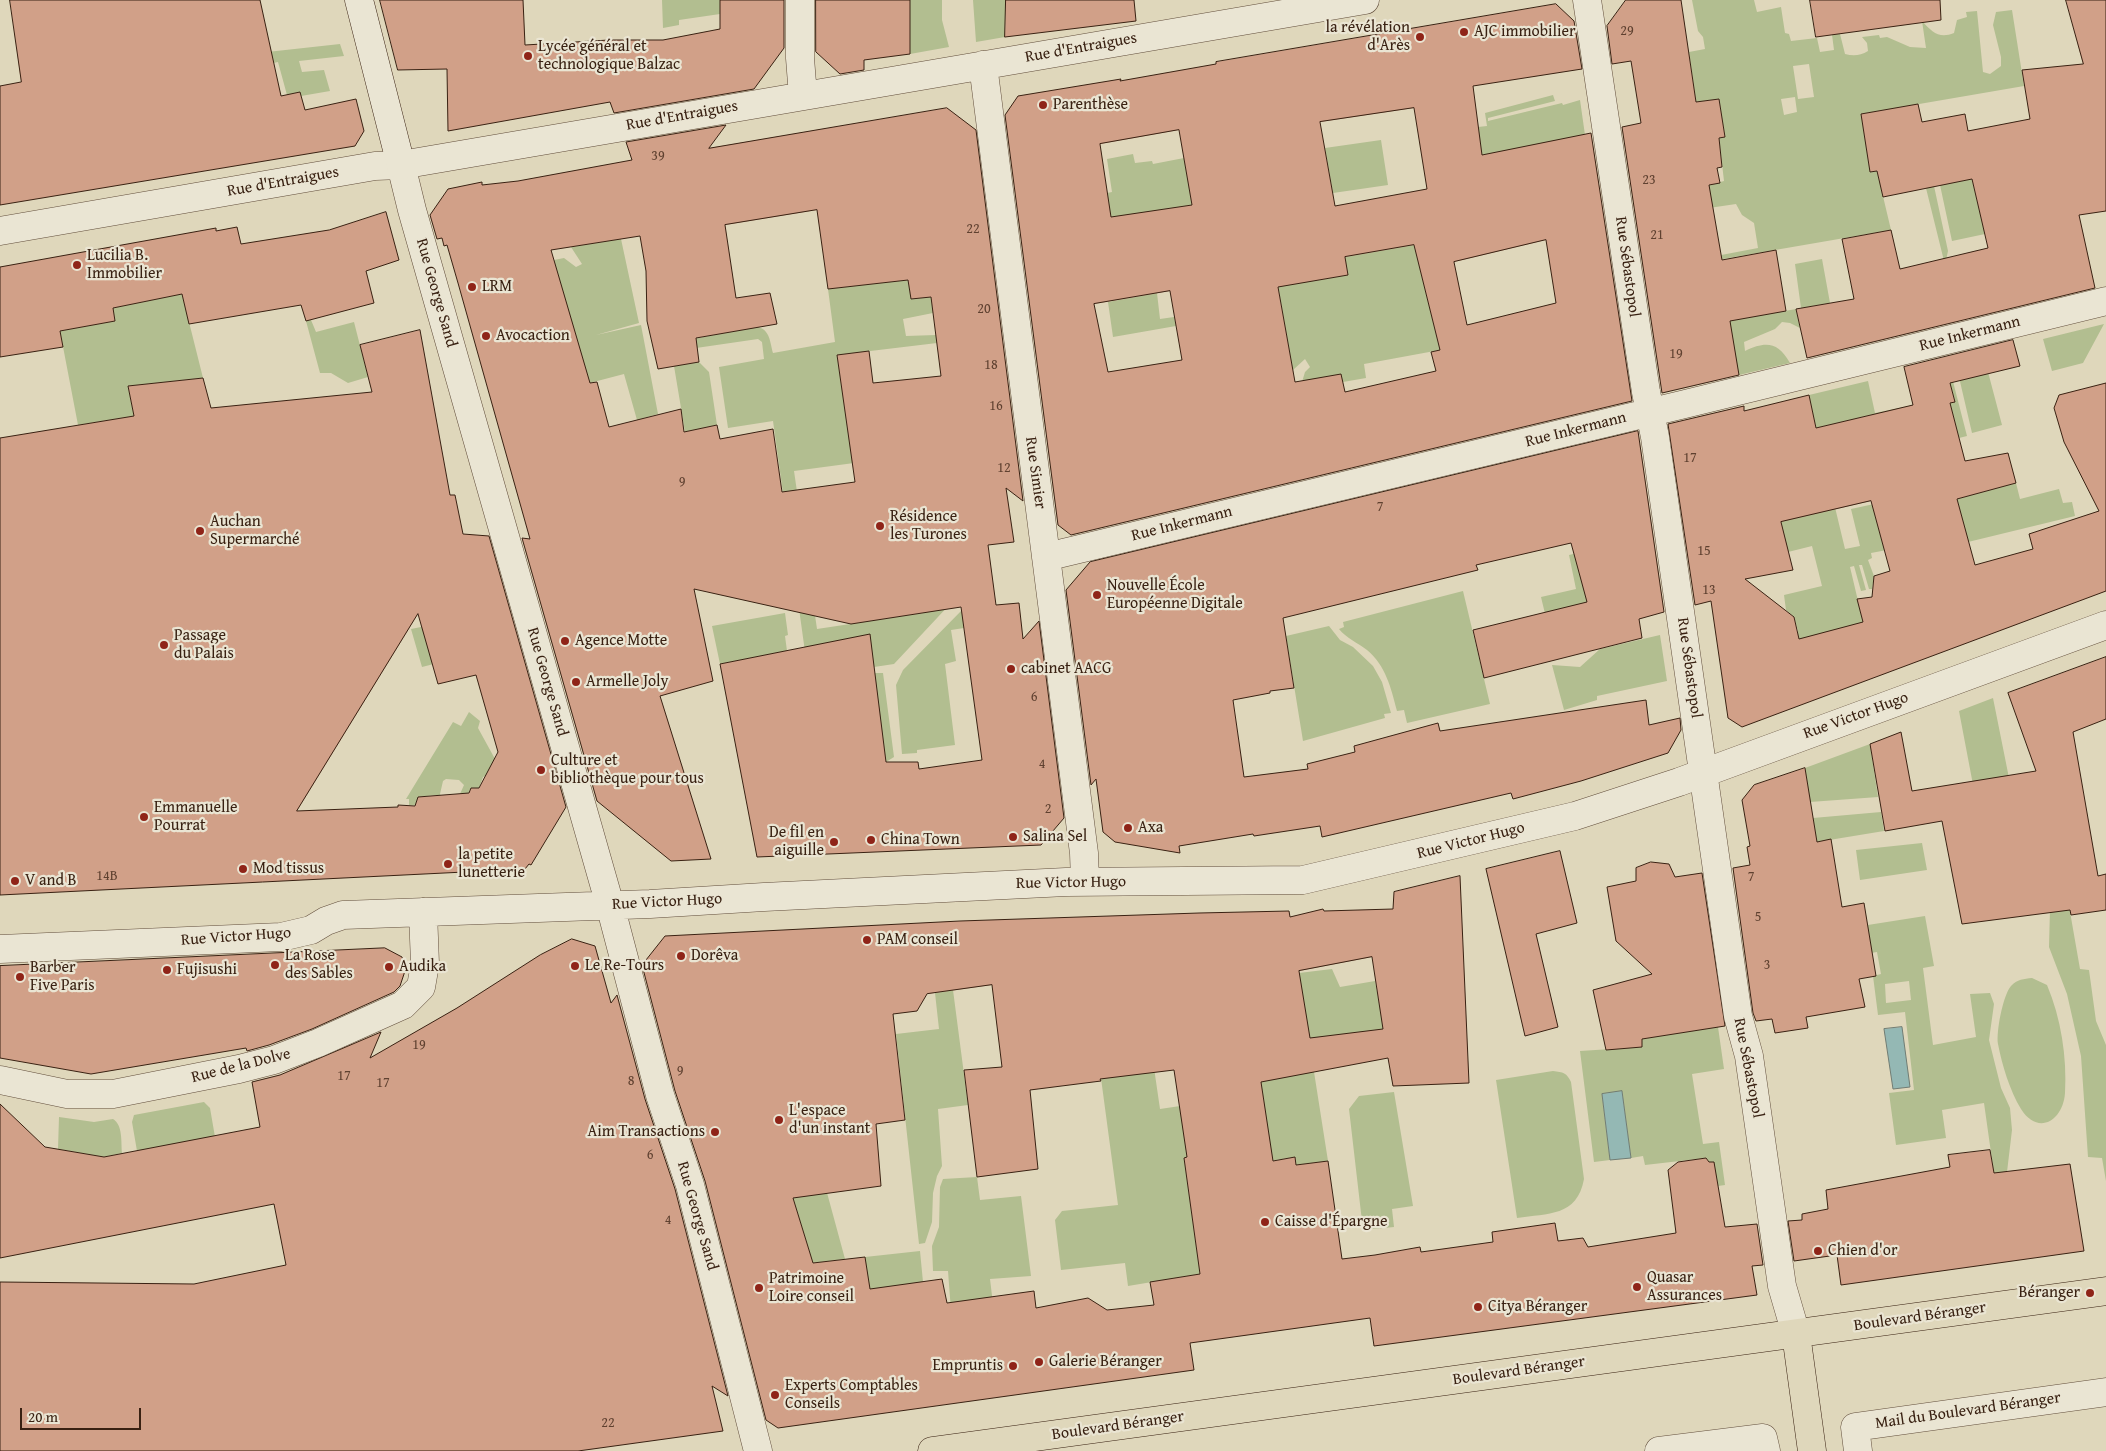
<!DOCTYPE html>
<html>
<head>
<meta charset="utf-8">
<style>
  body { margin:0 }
  #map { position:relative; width:2106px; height:1451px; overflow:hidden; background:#dfd7bb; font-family:"Gentium Book Plus",serif }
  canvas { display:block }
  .scale { position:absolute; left:20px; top:1408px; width:121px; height:22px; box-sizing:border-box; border:2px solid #392112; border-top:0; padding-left:6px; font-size:15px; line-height:18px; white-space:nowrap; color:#392112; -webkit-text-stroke:4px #eae5d3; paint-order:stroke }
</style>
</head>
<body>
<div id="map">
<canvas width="2106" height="1451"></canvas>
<div class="scale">20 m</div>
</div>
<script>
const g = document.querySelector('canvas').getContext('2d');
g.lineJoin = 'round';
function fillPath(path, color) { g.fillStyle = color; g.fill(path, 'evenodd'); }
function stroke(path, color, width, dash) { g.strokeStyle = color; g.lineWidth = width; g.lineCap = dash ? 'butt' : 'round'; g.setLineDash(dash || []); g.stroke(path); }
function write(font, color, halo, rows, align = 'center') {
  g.font = font + ' "Gentium Book Plus",serif'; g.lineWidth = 4.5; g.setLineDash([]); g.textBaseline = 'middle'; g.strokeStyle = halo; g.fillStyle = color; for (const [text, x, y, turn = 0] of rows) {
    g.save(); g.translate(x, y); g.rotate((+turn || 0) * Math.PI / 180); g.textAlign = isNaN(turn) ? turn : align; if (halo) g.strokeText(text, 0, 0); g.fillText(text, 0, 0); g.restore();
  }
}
fillPath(new Path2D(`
  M662 0H720V14L679 20V25L663 28Z
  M910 0H942V20L949 47 910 54Z
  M973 0H1006L1005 37 976 42Z
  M1692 0H1754L1757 12 1781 7 1785 33 1789 34 1791 41 1817 38 1820 52 1834 50 1831 27 1838 26 1845 54C1853 56 1860 56 1868 51L1867 43 1862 37 1879 35 1880 38 1887 37 1910 47 1926 48 1922 21C1932 32 1939 39 1954 33L1957 20 1967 17 1966 12 1977 11 1983 72 1990 74 2001 66V57L1993 25 1996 12 2012 10 2024 86 1861 114 1870 172 1877 171 1891 230 1717 260 1716 256 1758 248 1754 223 1742 215 1736 204 1709 208V185L1724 181 1719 138 1725 137 1719 99 1696 102 1689 52 1705 49 1703 37 1698 31ZM1809 64 1814 97 1798 99 1793 66ZM1795 97 1797 112 1784 115 1781 99Z
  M340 44 344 56 299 61 302 72 324 70 330 91 301 96 300 92 287 95 278 62 255 67 240 55Z
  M1553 95 1555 101 1488 118V121L1562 103 1563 105 1580 100 1585 135 1482 156 1478 127 1487 126 1485 113Z
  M1381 140 1388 185 1333 193 1325 148Z
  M1133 154 1135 163 1152 161 1153 164 1184 158 1192 205 1111 219 1107 193 1112 192 1107 159Z
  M1969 167 1985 234 1952 241 1940 185 1967 180 1965 169Z
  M1923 176 1934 186 1948 251 1945 265Z
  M621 239 639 323 596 335 641 325 658 414 637 420 624 374 563 390 554 260 564 258 576 267 582 264 571 247Z
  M1414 245 1440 350 1364 364 1366 378 1343 382H1302L1305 372 1310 367 1305 359 1293 370 1301 417 1277 280 1313 281 1348 275 1345 257Z
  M1822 259 1830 303 1801 308 1795 264Z
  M908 280 911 299 931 297 933 313 903 319 906 336 936 335 937 343 837 355 850 445 911 437 914 455 794 471 817 629 923 613 920 585 952 602 894 664 874 667 806 659 773 421 728 428 719 367 764 359 762 342 758 339 751 340 655 354 654 346 758 327C770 330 770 342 773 353L835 342 828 289Z
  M1157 293 1160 319 1174 317 1176 326 1113 337 1108 302Z
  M182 294 203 378 128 386 134 416 78 425 60 331 115 321 113 308Z
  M1796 309 1800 328 1790 323 1782 322 1775 329 1744 342 1745 351C1766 341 1778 342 1790 363L1739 375 1718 323Z
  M311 320 316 332 354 322 368 377 348 383 331 373H320L306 321Z
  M2104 324 2083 363 2052 371 2043 339Z
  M1983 353 2002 425 1972 433 1955 360Z
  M699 362 709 372 717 425 685 432 674 366Z
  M1948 362 1967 436 1959 438 1950 403 1955 401 1944 363Z
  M1868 381 1875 413 1913 405 1885 456 1875 414 1816 428 1809 395Z
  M1827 474 1845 549 1860 546 1851 509 1874 504 1873 507 1882 542 1887 550 1871 553 1872 558 1868 560 1874 576 1872 589H1869L1862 565H1859L1866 590 1861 591 1854 566 1850 567 1863 622 1845 665 1793 639 1798 631 1794 617 1786 610 1784 595 1822 586 1812 546 1788 552 1778 511Z
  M2016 483 2020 499 2059 489 2063 503 2072 502 2075 516 1968 542 1957 499Z
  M1646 536 1589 610 1547 622 1541 597 1576 589 1569 555Z
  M1463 591 1490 704 1407 723 1404 710 1397 711C1391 688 1386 666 1367 650 1358 643 1346 638 1339 629L1344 627 1343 622Z
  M962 610 964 628 951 630 956 661 945 664 955 745 917 750V753L902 754 896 685 903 670Z
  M785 613 788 635 785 636 787 651 720 664 712 626Z
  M451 621 461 657 422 667 411 629Z
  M1329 626 1340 640 1353 647 1373 666 1382 682 1391 713 1384 714 1385 718 1303 741 1286 636Z
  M1660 635 1667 681 1597 696V700L1564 710 1552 665 1580 667 1600 649Z
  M874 673H883L894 757 886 762Z
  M1993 698 2010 783 1974 790 1959 711Z
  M469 712 480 721 478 728 495 759 492 769 500 773 498 776 492 773 483 777 479 788H471L463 803 465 812 478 819 472 829 455 818 458 811 443 802H438L436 795 418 797 416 805H409V799H406L453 722 461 726ZM446 779 459 780 464 785 456 803 442 798 440 794 443 781Z
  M1870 744 1878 797 1810 802 1805 768Z
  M1881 812 1884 831 1817 842 1813 818Z
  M1922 843 1927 870 1860 880 1856 850Z
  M2069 906 2080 969 2089 970 2096 1021 2106 1045V1181L2102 1158 2088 1157 2081 1056 2067 994 2049 947 2050 909Z
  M1925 916 1934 966 1923 968 1933 1045 1976 1037 1970 994 1990 993 1994 1004 1989 1040 2001 1088 2010 1108 2012 1130 2007 1172 1994 1174 1984 1103 1942 1110 1946 1138 1896 1145 1889 1093 1914 1090 1905 1012 1878 1015 1873 976 1881 974 1877 952 1841 958 1836 930ZM1909 981 1911 1000 1886 1003 1885 984Z
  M1332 969 1340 987 1375 981 1384 1029 1309 1040 1328 1161 1296 1165 1295 1157 1219 1169 1216 1153 1184 1158 1200 1274 1128 1286 1125 1263 1061 1270 1055 1220 1062 1211 1118 1205 1096 1041 1145 1006 1160 1109 1234 1098 1264 1103 1252 1023 1299 973Z
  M2032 978 2047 985C2061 1018 2067 1057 2065 1093 2063 1121 2038 1136 2021 1109 2010 1091 2002 1065 1998 1044 1996 1032 2003 995 2011 986 2017 979 2024 979 2032 978Z
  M953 990 968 1105 938 1109 942 1166 937 1176 933 1193 932 1222 925 1243 919 1244 896 1034 939 1029 935 993Z
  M1718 1027 1724 1069 1692 1074 1703 1144 1719 1142 1725 1185 1718 1186 1713 1162H1709L1706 1158 1645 1165 1643 1156 1631 1158 1622 1092 1602 1094 1610 1160 1594 1162 1580 1051 1642 1047V1039Z
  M1553 1071C1563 1072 1567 1073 1571 1082L1584 1179C1577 1217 1548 1213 1517 1218L1496 1080Z
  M1394 1092 1413 1206 1392 1209 1394 1227 1363 1230 1349 1109 1359 1096Z
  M204 1102 210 1108 215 1137 137 1151 132 1122 134 1115Z
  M59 1117 94 1122 113 1119C123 1125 121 1142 122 1153L104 1157 58 1149Z
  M977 1177 980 1200 1021 1196 1031 1276 990 1279 993 1304 951 1311 948 1271H933L932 1246 939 1227 940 1187 943 1179Z
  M823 1178 845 1259 813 1263 789 1185Z
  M920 1251 923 1282 909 1306 833 1300 865 1257Z`), '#b2be90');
const water = new Path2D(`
  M1902 1027 1910 1087 1893 1089 1884 1029Z
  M1622 1091 1631 1158 1610 1160 1602 1094Z`);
fillPath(water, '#94b8b4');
stroke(water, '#707c73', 1);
const building = new Path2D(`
  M10 0H260L281 96 300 92 305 110 356 99 364 131 355 146 0 205V86L21 82Z
  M380 0H523L525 45 609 40H663L720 29V0H784V48L754 89 614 113 610 102 448 131 447 69 398 70Z
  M816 0H910V54L864 60V70L840 74 816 52Z
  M1006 0H1134L1136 21 1005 37Z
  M1626 0H1681L1696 102 1719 99 1725 137 1719 138 1722 167 1717 168 1720 183 1709 185 1722 260 1776 250 1786 311 1730 321 1739 375 1662 393 1622 127 1641 123 1631 61 1612 64 1607 26Z
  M1810 0H1940L1941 20 1816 37Z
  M2066 0H2106V211L2079 215 2095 288 1807 358 1796 309 1854 299 1842 239 1891 230 1900 269 1988 248 1972 179 1883 197 1877 171 1870 172 1861 114 1918 104 1922 122 1965 114 1968 131 2030 119 2022 70 2083 64Z
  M1556 4 1574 21 1582 69 1473 86 1482 155 1591 133 1632 401 1071 535 1058 525 1005 115 1018 96 1121 79 1120 81 1216 64V62ZM1414 108 1427 189 1335 206 1320 122ZM1179 130 1192 205 1111 217 1100 144ZM1546 240 1556 303 1467 325 1454 262ZM1414 245 1440 350 1431 352 1436 371 1345 392 1341 374 1295 382 1278 287 1348 275 1345 257ZM1170 291 1182 360 1108 372 1094 304Z
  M947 108 976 130 1023 501 1006 488 1014 542 988 545 996 605 1019 603 1023 639 1039 621 1064 818 1041 845 757 857 720 664 870 634 886 762H918L919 769 982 760 961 607 851 624 694 589 713 681 660 696 711 859 671 861 597 801 522 538 530 539 458 283 447 245 444 246 442 238 437 239 430 215 448 189 482 182V185L518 181 632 160 626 142 726 125 709 148ZM817 210 828 289 908 280 911 299 931 297 941 376 873 383 869 351 837 355 855 482 782 492 773 429 720 439 717 425 684 432 681 409 609 427 597 382 590 383 551 250 640 236 646 271 647 321 658 369 699 362 696 338 777 324 770 293 736 298 725 225Z
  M386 212 399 260 366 271 374 303 306 321 301 305 189 324 182 294 113 308 115 321 60 331 63 347 0 357V267L216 228V231L237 227 241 244 329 230Z
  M420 330 450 495H455L463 534 489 536 566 807 531 865 529 864 525 869 0 895V438L134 416 128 386 203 378 211 408 372 392 360 345ZM418 614 438 684 476 675 498 752 479 788H471L469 793 418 797 415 806 398 805V807L297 811Z
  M2013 340 2020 366 1950 383 1955 402 1950 403 1965 461 2008 453 2016 483 1957 499 1975 565 2033 549 2029 534 2099 511 2064 442 2054 408 2059 395 2106 383V591L1742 727 1728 718 1711 601 1695 605 1668 424 1744 406V411L1809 395 1816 428 1913 405 1904 367ZM1871 501 1890 571 1874 576 1872 597 1857 599 1863 622 1799 639 1794 617 1745 579 1793 570 1781 522Z
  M1638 431 1664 612 1639 619 1642 638 1484 678 1473 630 1587 602 1571 543 1476 565 1478 570 1283 618 1294 688 1270 691V693L1233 700 1244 777 1308 769 1307 764 1355 752 1354 746 1438 723 1440 731 1646 700 1649 725 1680 718 1681 730 1668 753 1581 781 1513 799 1511 793 1322 837 1320 826 1254 836 1253 834 1179 846 1180 853 1115 842 1103 832 1096 779 1091 785 1066 590 1090 562Z
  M2106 657V719L2073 732 2098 876 2106 874V910L2071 915 2070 910 1962 924 1942 821 1885 831 1870 744 1901 732 1912 791 2036 771 2008 693Z
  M1805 768 1817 842 1831 839 1842 907 1864 903 1876 976 1859 979 1865 1007 1806 1017 1808 1028 1775 1033 1772 1019 1756 1021 1753 1013 1733 868 1750 865 1747 847 1750 846 1742 800 1754 785Z
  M1560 851 1577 923 1536 934 1558 1027 1525 1036 1486 869Z
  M1651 862 1669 864 1675 877 1702 873 1725 1026 1642 1039V1047L1606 1050 1593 990 1652 974 1616 941 1607 887 1636 881V868Z
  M1460 876 1469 1083 1393 1086 1388 1058 1261 1082 1273 1161 1295 1157 1296 1165 1328 1161 1342 1259 1375 1255 1420 1247 1421 1252 1493 1242 1492 1232 1555 1223 1558 1241 1583 1238 1588 1247 1676 1233 1668 1170 1678 1162 1706 1158 1709 1162H1714L1725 1227 1757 1224 1763 1265 1752 1266 1757 1295 1374 1346 1370 1318 1190 1343 1194 1370 778 1428 766 1420 705 1181 675 1091 642 965 665 936 960 921 1199 913 1289 911 1290 917 1323 909 1324 911 1393 909 1394 892ZM1372 957 1383 1029 1310 1038 1299 971ZM992 985 1002 1067 964 1070 977 1177 1038 1169 1030 1090 1101 1081 1100 1079 1174 1070 1187 1157 1184 1158 1200 1274 1150 1282 1154 1305 1107 1310 1088 1298 1036 1308 1034 1291 947 1303 942 1279 870 1289 865 1257 813 1263 793 1198 881 1186 876 1124 905 1120 893 1014 917 1011 927 994Z
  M572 939 595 946 611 1003 617 995 645 1099 675 1189 728 1396 712 1386 723 1431 578 1451H0V1282L194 1284 286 1265 274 1204 0 1258V1104L45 1147 104 1157 260 1127 252 1082 280 1075 381 1032 370 1058 457 1008 540 955Z
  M385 948 402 957 406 968 400 986 394 992 312 1029 269 1045 247 1051 246 1048 91 1074 0 1058V966Z
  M1990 1150 1994 1173 2070 1164 2084 1251 1841 1285 1837 1255 1794 1261 1788 1221 1802 1220V1214L1828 1209 1826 1190 1950 1167 1948 1155Z`);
fillPath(building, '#d1a088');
stroke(building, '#392112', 1);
const street = new Path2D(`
  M800 0V58L803 96
  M1587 0 1646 392 1655 437 1738 1016 1749 1056 1782 1286 1796 1334
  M983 65 1084 853 1085 882
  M401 165 412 210 610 905 660 1095 690 1185 758 1451
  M0 231 375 166 401 165 1365 0
  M1046 557 1681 405 2106 301
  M0 949 281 937 311 930 326 921 343 915 650 904 764 897 1066 882 1303 880 1575 816 1679 782 2106 625
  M0 1080 67 1094H113L239 1069 274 1060 318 1043 403 1005 421 987 425 964 423 912
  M1659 1451 1763 1438 1766 1451
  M1858 1451 1855 1427 2106 1392`);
const secondary = new Path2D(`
  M359 0 401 165`);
const primary = new Path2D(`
  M1796 1334 1812 1451
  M932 1451 2106 1291`);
stroke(street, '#624e3c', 29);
stroke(secondary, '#392112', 29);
stroke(primary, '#392112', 29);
stroke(street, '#eae5d3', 28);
stroke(secondary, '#eae5d3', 28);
stroke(primary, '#dfd7bb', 28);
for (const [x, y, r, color] of [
  [1464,32,5,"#8f2418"],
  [1420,37,5,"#8f2418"],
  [528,56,5,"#8f2418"],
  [1043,105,5,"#8f2418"],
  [77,265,5,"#8f2418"],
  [472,287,5,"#8f2418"],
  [486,336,5,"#8f2418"],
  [880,526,5,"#8f2418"],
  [200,531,5,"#8f2418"],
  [1097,595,5,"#8f2418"],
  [565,641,5,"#8f2418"],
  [164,645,5,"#8f2418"],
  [1011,669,5,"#8f2418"],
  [576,682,5,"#8f2418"],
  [541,770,5,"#8f2418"],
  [144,817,5,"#8f2418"],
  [1128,828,5,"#8f2418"],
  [1013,837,5,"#8f2418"],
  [871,840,5,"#8f2418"],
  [834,842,5,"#8f2418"],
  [448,864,5,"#8f2418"],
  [243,869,5,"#8f2418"],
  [15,881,5,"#8f2418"],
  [867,940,5,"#8f2418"],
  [681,956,5,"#8f2418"],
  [275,965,5,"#8f2418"],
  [575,966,5,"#8f2418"],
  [389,967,5,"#8f2418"],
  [167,970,5,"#8f2418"],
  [20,977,5,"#8f2418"],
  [779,1120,5,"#8f2418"],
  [715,1132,5,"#8f2418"],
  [1265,1222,5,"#8f2418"],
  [1818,1251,5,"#8f2418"],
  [1637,1287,5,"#8f2418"],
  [759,1288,5,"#8f2418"],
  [2090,1293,5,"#8f2418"],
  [1478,1307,5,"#8f2418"],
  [1039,1362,5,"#8f2418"],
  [1013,1366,5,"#8f2418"],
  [775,1395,5,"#8f2418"]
]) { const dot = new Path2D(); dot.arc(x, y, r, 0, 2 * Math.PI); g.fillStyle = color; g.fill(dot); stroke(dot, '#eae5d3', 2); }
write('14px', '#5f4130', null, [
  ["29",1627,31],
  ["39",658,156],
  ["23",1649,180],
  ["22",973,229],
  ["21",1657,235],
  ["20",984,309],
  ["19",1676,354],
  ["18",991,365],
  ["16",996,406],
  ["17",1690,458],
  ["12",1004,468],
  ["9",682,482],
  ["7",1380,507],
  ["15",1704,551],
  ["13",1709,590],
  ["6",1034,697],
  ["4",1042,764],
  ["2",1048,809],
  ["14B",107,876],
  ["7",1751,877],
  ["5",1758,917],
  ["3",1767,965],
  ["19",419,1045],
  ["9",680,1071],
  ["17",344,1076],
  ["8",631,1081],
  ["17",383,1083],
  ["6",650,1155],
  ["4",668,1220],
  ["22",608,1423]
]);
write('16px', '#392112', '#eae5d3', [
  ["la révélation",1410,28,"right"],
  ["d'Arès",1410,46,"right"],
  ["AJC immobilier",1474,32],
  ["Lycée général et",538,47],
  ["technologique Balzac",538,65],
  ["Parenthèse",1053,105],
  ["Lucilia B.",87,256],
  ["Immobilier",87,274],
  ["LRM",482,287],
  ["Avocaction",496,336],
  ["Résidence",890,517],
  ["les Turones",890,535],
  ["Auchan",210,522],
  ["Supermarché",210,540],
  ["Nouvelle École",1107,586],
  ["Européenne Digitale",1107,604],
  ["Passage",174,636],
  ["du Palais",174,654],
  ["Agence Motte",575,641],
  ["cabinet AACG",1021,669],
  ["Armelle Joly",586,682],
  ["Culture et",551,761],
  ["bibliothèque pour tous",551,779],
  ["Emmanuelle",154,808],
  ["Pourrat",154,826],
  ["Axa",1138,828],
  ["De fil en",824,833,"right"],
  ["aiguille",824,851,"right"],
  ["Salina Sel",1023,837],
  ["China Town",881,840],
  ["la petite",458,855],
  ["lunetterie",458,873],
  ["Mod tissus",253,869],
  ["V and B",25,881],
  ["PAM conseil",877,940],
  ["La Rose",285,956],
  ["des Sables",285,974],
  ["Dorêva",691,956],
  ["Le Re-Tours",585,966],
  ["Audika",399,967],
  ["Barber",30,968],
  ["Five Paris",30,986],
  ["Fujisushi",177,970],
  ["L'espace",789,1111],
  ["d'un instant",789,1129],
  ["Aim Transactions",705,1132,"right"],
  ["Caisse d'Épargne",1275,1222],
  ["Chien d'or",1828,1251],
  ["Quasar",1647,1278],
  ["Assurances",1647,1296],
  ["Patrimoine",769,1279],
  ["Loire conseil",769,1297],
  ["Béranger",2080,1293,"right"],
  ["Citya Béranger",1488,1307],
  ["Galerie Béranger",1049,1362],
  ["Empruntis",1003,1366,"right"],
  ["Experts Comptables",785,1386],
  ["Conseils",785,1404]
], 'left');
write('16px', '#392112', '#eae5d3', [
  ["Rue d'Entraigues",1081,48,-10],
  ["Rue d'Entraigues",682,116,-10],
  ["Rue d'Entraigues",283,182,-10],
  ["Rue Sébastopol",1627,267,82],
  ["Rue George Sand",436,293,74],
  ["Rue Inkermann",1970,334,-14],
  ["Rue Inkermann",1576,430,-14],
  ["Rue Simier",1035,473,82],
  ["Rue Inkermann",1182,524,-14],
  ["Rue Sébastopol",1689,668,82],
  ["Rue George Sand",547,682,74],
  ["Rue Victor Hugo",1856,716,-20],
  ["Rue Victor Hugo",1471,841,-14],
  ["Rue Victor Hugo",1071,883,-1],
  ["Rue Victor Hugo",667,902,-3],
  ["Rue Victor Hugo",236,937,-4],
  ["Rue de la Dolve",241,1066,-14],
  ["Rue Sébastopol",1748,1068,79],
  ["Rue George Sand",697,1216,74],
  ["Boulevard Béranger",1920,1317,-8],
  ["Boulevard Béranger",1519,1371,-8],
  ["Mail du Boulevard Béranger",1968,1411,-8],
  ["Boulevard Béranger",1118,1426,-8]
]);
</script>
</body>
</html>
